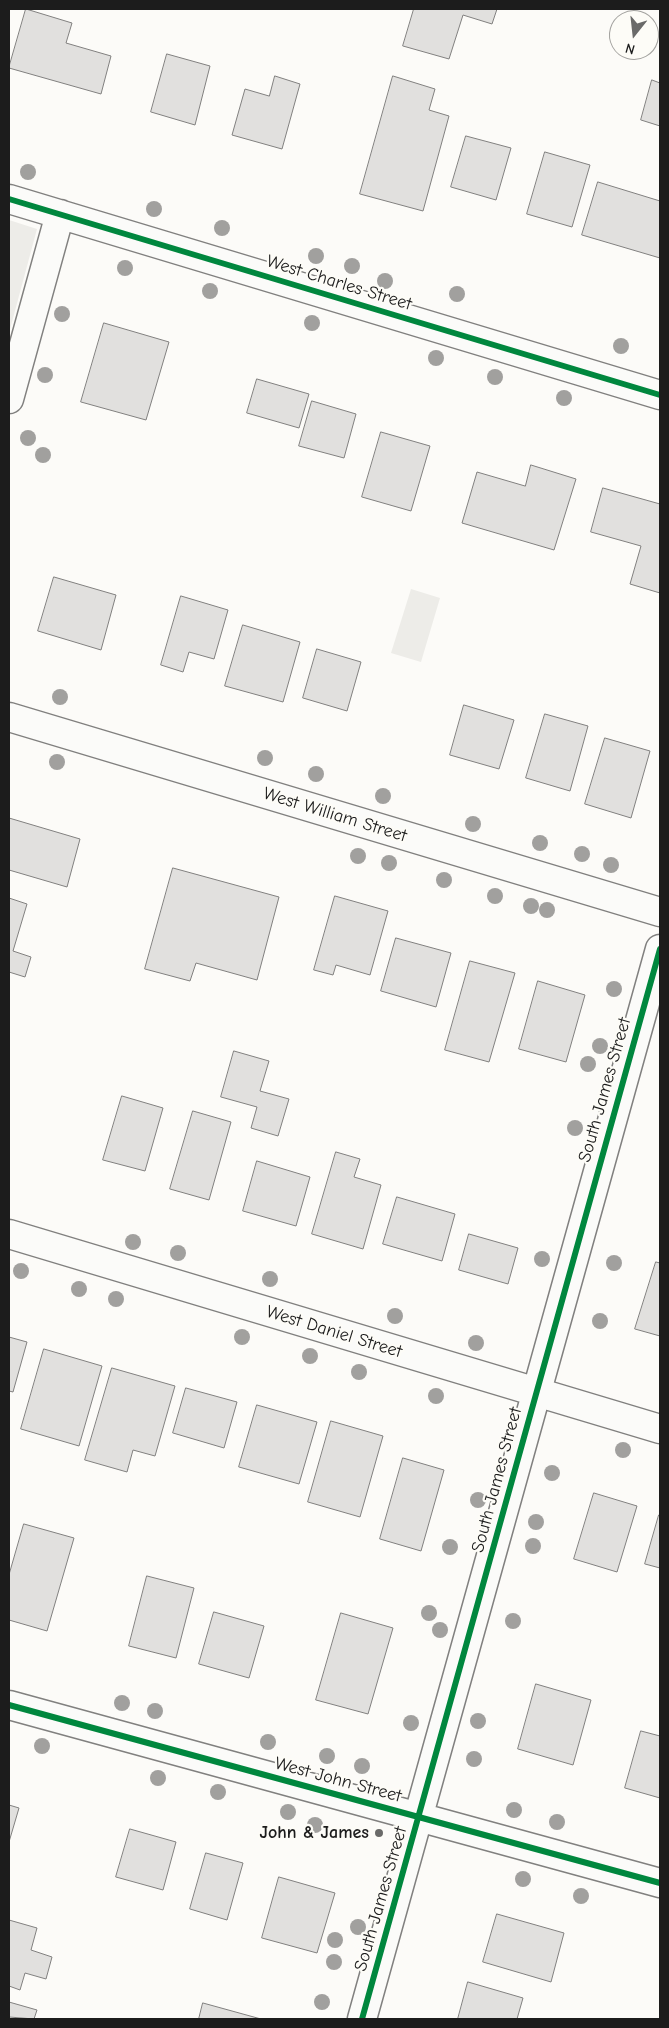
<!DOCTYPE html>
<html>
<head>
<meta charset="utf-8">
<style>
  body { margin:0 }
  #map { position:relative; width:669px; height:2028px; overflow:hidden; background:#fcfbf8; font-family:"Comic Neue",sans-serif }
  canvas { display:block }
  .frame { position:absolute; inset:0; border:10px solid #1c1c1c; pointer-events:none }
  .north { position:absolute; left:609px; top:10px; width:50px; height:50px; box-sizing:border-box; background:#fdfcf7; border:1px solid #a3a29f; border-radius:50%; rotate:196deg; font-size:14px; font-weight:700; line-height:20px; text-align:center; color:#1c1c1c }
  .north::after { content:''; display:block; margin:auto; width:18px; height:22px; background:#6a6a69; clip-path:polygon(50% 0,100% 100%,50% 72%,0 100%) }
</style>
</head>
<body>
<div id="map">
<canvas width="669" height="2028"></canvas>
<div class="frame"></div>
<div class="north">N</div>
</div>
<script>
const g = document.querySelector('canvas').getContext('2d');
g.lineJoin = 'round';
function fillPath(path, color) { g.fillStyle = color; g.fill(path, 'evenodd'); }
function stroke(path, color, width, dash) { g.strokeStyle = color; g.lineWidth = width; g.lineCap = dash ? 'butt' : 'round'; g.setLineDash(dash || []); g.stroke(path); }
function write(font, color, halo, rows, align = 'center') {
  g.font = font + ' "Comic Neue",sans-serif'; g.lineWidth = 4.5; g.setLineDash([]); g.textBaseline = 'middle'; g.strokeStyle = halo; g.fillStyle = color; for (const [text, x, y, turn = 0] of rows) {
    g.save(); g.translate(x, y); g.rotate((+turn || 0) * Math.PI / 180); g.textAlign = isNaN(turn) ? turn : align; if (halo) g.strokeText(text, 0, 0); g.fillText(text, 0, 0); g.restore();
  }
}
fillPath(new Path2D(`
  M9 220 37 229 9 333Z
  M411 589 440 598 421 662 391 653Z`), '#edece8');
const building = new Path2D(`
  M26 9 72 23 66 43 111 56 101 94 9 68Z
  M414 9H497L492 24 463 15 449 59 403 46Z
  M167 54 210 66 195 125 151 112Z
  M275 76 300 84 282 149 232 135 245 89 269 96Z
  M393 76 435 89 429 110 449 116 423 211 360 194Z
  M652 80 660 83V126L641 120Z
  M466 136 511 148 496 200 451 187Z
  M545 152 590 165 572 227 527 214Z
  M598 182 660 201V258L582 235Z
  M104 323 169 342 146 420 81 402Z
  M257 379 309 394 299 428 247 413Z
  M312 401 356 414 344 458 299 446Z
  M381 432 430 446 411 511 362 497Z
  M531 465 576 479 554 550 462 523 477 472 525 486Z
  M603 488 660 504V593L630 584 641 546 591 532Z
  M54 577 116 595 101 650 38 631Z
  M181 596 228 610 214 659 189 652 183 672 161 665Z
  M243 625 300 642 283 702 225 686Z
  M317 649 361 662 347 711 303 698Z
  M464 705 514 720 499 769 450 755Z
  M545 714 588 726 570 791 526 778Z
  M605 738 650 751 631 818 585 804Z
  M9 818 80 839 67 887 9 870Z
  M173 868 279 897 257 980 196 963 190 981 145 969Z
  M335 896 388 911 370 975 336 965 333 975 314 970Z
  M9 898 27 904 13 951 31 957 25 977 9 972Z
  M396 938 451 953 436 1007 381 991Z
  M470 961 515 973 489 1062 445 1050Z
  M538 981 585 995 566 1062 519 1049Z
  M234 1051 269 1061 260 1091 289 1099 278 1136 251 1128 257 1107 221 1097Z
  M122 1096 163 1108 145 1171 103 1160Z
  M193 1111 231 1122 209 1200 170 1189Z
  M336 1152 360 1159 354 1177 381 1185 363 1249 312 1234Z
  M257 1161 310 1177 296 1226 243 1211Z
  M397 1197 455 1214 442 1261 383 1244Z
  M469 1234 518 1248 508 1284 459 1270Z
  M656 1262 660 1263V1336L635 1329Z
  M9 1337 27 1342 13 1392 9 1391Z
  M44 1349 102 1366 79 1446 21 1429Z
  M112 1368 175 1386 155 1456 133 1450 127 1472 85 1460Z
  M186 1388 237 1402 224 1448 173 1433Z
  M257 1405 317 1422 299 1484 239 1467Z
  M331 1421 383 1436 360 1517 308 1502Z
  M403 1458 444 1470 421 1551 380 1539Z
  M594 1493 637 1506 617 1572 574 1559Z
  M659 1515H660V1568L645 1564Z
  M24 1524 74 1538 47 1631 9 1620V1575Z
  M147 1576 194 1588 176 1658 129 1646Z
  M214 1612 264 1626 249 1678 199 1664Z
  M341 1613 393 1628 368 1714 316 1700Z
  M536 1684 591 1700 573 1765 518 1749Z
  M641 1731 660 1736V1798L625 1788Z
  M9 1805 19 1808 9 1842Z
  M130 1829 176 1842 163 1890 116 1877Z
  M206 1853 243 1863 227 1920 190 1909Z
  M279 1877 335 1893 317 1953 262 1938Z
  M497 1914 564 1933 551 1982 483 1962Z
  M9 1920 37 1928 31 1950 52 1957 46 1979 25 1973 20 1990 9 1986Z
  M468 1982 523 1998 517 2019H458Z
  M9 2002 37 2010 34 2019 9 2017Z
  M203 2003 261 2019H199Z`);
fillPath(building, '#e1e0de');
stroke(building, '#81807f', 1);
const minor = new Path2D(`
  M9 199 660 395
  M9 399 60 214
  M9 717 660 912
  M9 1234 660 1429
  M9 1705 660 1883
  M362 2019 660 949`);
stroke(minor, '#81807f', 31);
stroke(minor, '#fbfbf9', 28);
stroke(new Path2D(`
  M9 199 660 395
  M9 1705 660 1883
  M362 2019 660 949`), '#00873e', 6);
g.fillStyle = '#a1a09e';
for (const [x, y] of [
  [28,172],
  [154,209],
  [222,228],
  [316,256],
  [352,266],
  [125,268],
  [385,281],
  [210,291],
  [457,294],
  [62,314],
  [312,323],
  [621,346],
  [436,358],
  [45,375],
  [495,377],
  [564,398],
  [28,438],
  [43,455],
  [60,697],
  [265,758],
  [57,762],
  [316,774],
  [383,796],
  [473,824],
  [540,843],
  [582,854],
  [358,856],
  [389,863],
  [611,865],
  [444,880],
  [495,896],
  [531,906],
  [547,910],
  [614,989],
  [600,1046],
  [588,1064],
  [575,1128],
  [133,1242],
  [178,1253],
  [542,1259],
  [614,1263],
  [21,1271],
  [270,1279],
  [79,1289],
  [116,1299],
  [395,1316],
  [600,1321],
  [242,1337],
  [476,1343],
  [310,1356],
  [359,1372],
  [436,1396],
  [623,1450],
  [552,1473],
  [478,1500],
  [536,1522],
  [533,1546],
  [450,1547],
  [429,1613],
  [513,1621],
  [440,1630],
  [122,1703],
  [155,1711],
  [478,1721],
  [411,1723],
  [268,1742],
  [42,1746],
  [327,1756],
  [474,1759],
  [362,1766],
  [158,1778],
  [218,1792],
  [514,1810],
  [288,1812],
  [557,1822],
  [315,1825],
  [523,1879],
  [581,1896],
  [358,1927],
  [335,1940],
  [334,1962],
  [322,2002]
]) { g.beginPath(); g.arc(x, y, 8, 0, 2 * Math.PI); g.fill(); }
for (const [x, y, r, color] of [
  [379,1833,5,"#6a6a69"]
]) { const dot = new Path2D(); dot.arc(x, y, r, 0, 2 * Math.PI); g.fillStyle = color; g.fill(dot); stroke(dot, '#fdfcf7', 2); }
write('18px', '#1c1c1c', '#fdfcf7', [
  ["West Charles Street",339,283,17],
  ["West William Street",335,815,17],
  ["South James Street",605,1090,-74],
  ["West Daniel Street",334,1332,17],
  ["South James Street",497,1480,-75],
  ["West John Street",338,1780,15],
  ["South James Street",381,1899,-74]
]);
write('bold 18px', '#1c1c1c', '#fdfcf7', [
  ["John & James",369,1833]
], 'right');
</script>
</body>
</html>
